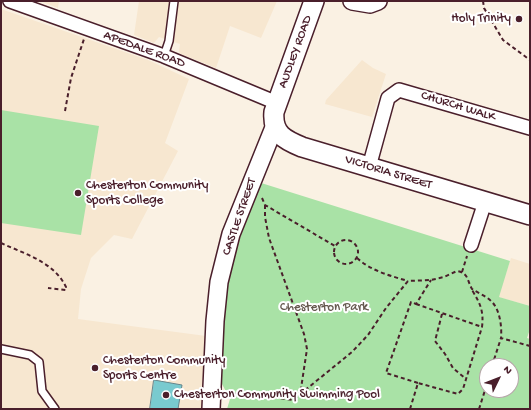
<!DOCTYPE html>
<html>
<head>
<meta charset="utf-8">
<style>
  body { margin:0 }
  #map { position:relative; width:531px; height:410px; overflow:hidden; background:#faf1e3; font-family:"Gochi Hand",sans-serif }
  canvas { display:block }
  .frame { position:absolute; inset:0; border:2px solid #4a1f2b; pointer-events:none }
  .north { position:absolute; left:479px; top:358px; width:40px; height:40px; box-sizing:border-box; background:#fff; border:1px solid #b7a5aa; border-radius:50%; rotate:47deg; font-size:11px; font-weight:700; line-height:16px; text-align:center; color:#4a1f2b }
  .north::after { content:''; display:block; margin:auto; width:14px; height:18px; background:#4a1f2b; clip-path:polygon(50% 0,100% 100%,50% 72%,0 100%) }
</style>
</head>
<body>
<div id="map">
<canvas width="531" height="410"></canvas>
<div class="frame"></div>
<div class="north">N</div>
</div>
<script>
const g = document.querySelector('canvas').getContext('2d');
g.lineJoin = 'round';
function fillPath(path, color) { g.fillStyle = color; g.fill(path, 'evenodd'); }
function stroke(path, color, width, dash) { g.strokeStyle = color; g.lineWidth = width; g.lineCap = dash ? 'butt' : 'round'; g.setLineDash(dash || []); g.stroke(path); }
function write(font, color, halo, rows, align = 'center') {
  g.font = font + ' "Gochi Hand",sans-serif'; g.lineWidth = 4; g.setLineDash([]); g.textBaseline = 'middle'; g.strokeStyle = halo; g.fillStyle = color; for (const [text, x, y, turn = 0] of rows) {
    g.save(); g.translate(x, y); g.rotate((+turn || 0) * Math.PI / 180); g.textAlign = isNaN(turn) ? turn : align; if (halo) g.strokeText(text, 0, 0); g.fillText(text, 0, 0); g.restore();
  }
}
fillPath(new Path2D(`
  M40 1H59L58 8Z
  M139 1H277L261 38 230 26 216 68 181 54 179 52 180 44 159 37 154 43 134 35Z
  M1 9 148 60 189 79 165 143 178 151 132 239 114 235 91 258 81 289 78 319 206 336 202 409H1Z
  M362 60 373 68 386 74 372 117 325 104 326 100Z
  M511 258 530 264V306L498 297Z`), '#f7e7d0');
fillPath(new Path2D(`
  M1 110 99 126 81 235 1 223Z
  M258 182 510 261 499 297 530 306V329L527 338 530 339V409H227L230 399 222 384V331L224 287 233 244ZM487 366H511V390H487Z`), '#a9e2a6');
const water = new Path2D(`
  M154 380 182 385 178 409H150Z`);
fillPath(water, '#79cacf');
stroke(water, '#66868d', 1);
const service = new Path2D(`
  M164 56 169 41 174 1
  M1 349 30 355 39 362 42 391 55 409`);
const minor = new Path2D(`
  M10 1 164 56 277 103
  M369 167 388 98 399 90 530 128
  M471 245 485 202`);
const tertiary = new Path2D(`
  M352 1 370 4 378 1
  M211 409 215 321 219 282 231 234 275 125`);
const secondary = new Path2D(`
  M314 1 274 112C272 134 285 140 302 147L530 215`);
stroke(service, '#4a1f2b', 10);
stroke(minor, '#4a1f2b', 16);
stroke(tertiary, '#4a1f2b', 20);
stroke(secondary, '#4a1f2b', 22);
stroke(new Path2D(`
  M483 1 484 8 503 40 530 60
  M65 111 71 78 84 39
  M262 198 265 205 335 246
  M265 205V217L269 238 304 334 307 349 300 395
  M334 252a12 12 0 1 1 24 0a12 12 0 1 1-24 0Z
  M1 243C25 254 54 262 66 287V290L48 288
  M357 258C371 271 391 276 408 281
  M462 272 467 256
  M416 304 482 327
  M442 314 435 341 445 354 453 368 466 379
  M492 366 501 338
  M418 383 386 373 411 302 416 304 431 280
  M225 393 258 395 293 400 352 352 368 335 386 308 408 281 431 280 444 277 457 271C469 273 467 281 472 289 478 293 486 296 491 301 500 309 502 327 501 338L530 346
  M410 409 418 383 458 394 463 389 482 327C484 311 480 303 472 290
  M479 409 487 384`), '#4a1f2b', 2, [4, 3]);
stroke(service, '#fff', 7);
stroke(minor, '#fff', 13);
stroke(tertiary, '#fff', 17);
stroke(secondary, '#fff', 19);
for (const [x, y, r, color] of [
  [519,19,4,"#4a1f2b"],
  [78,193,4,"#4a1f2b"],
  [95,368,4,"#4a1f2b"],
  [166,395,4,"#4a1f2b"]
]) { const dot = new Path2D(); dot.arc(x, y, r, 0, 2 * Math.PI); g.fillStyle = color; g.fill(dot); stroke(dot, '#fff', 1.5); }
write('13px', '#4a1f2b', '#fff', [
  ["Holy Trinity",511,19,"right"],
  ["Chesterton Community",86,186],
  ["Sports College",86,201],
  ["Chesterton Community",103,361],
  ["Sports Centre",103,376],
  ["Chesterton Community Swimming Pool",174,395]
], 'left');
write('13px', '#4a1f2b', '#fff', [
  ["APEDALE ROAD",144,50,20],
  ["AUDLEY ROAD",296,52,-70],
  ["CHURCH WALK",458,107,17],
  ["VICTORIA STREET",388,173,17],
  ["CASTLE STREET",240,217,-71]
]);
write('13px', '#665a50', '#fff', [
  ["Chesterton Park",324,308]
]);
</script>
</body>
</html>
